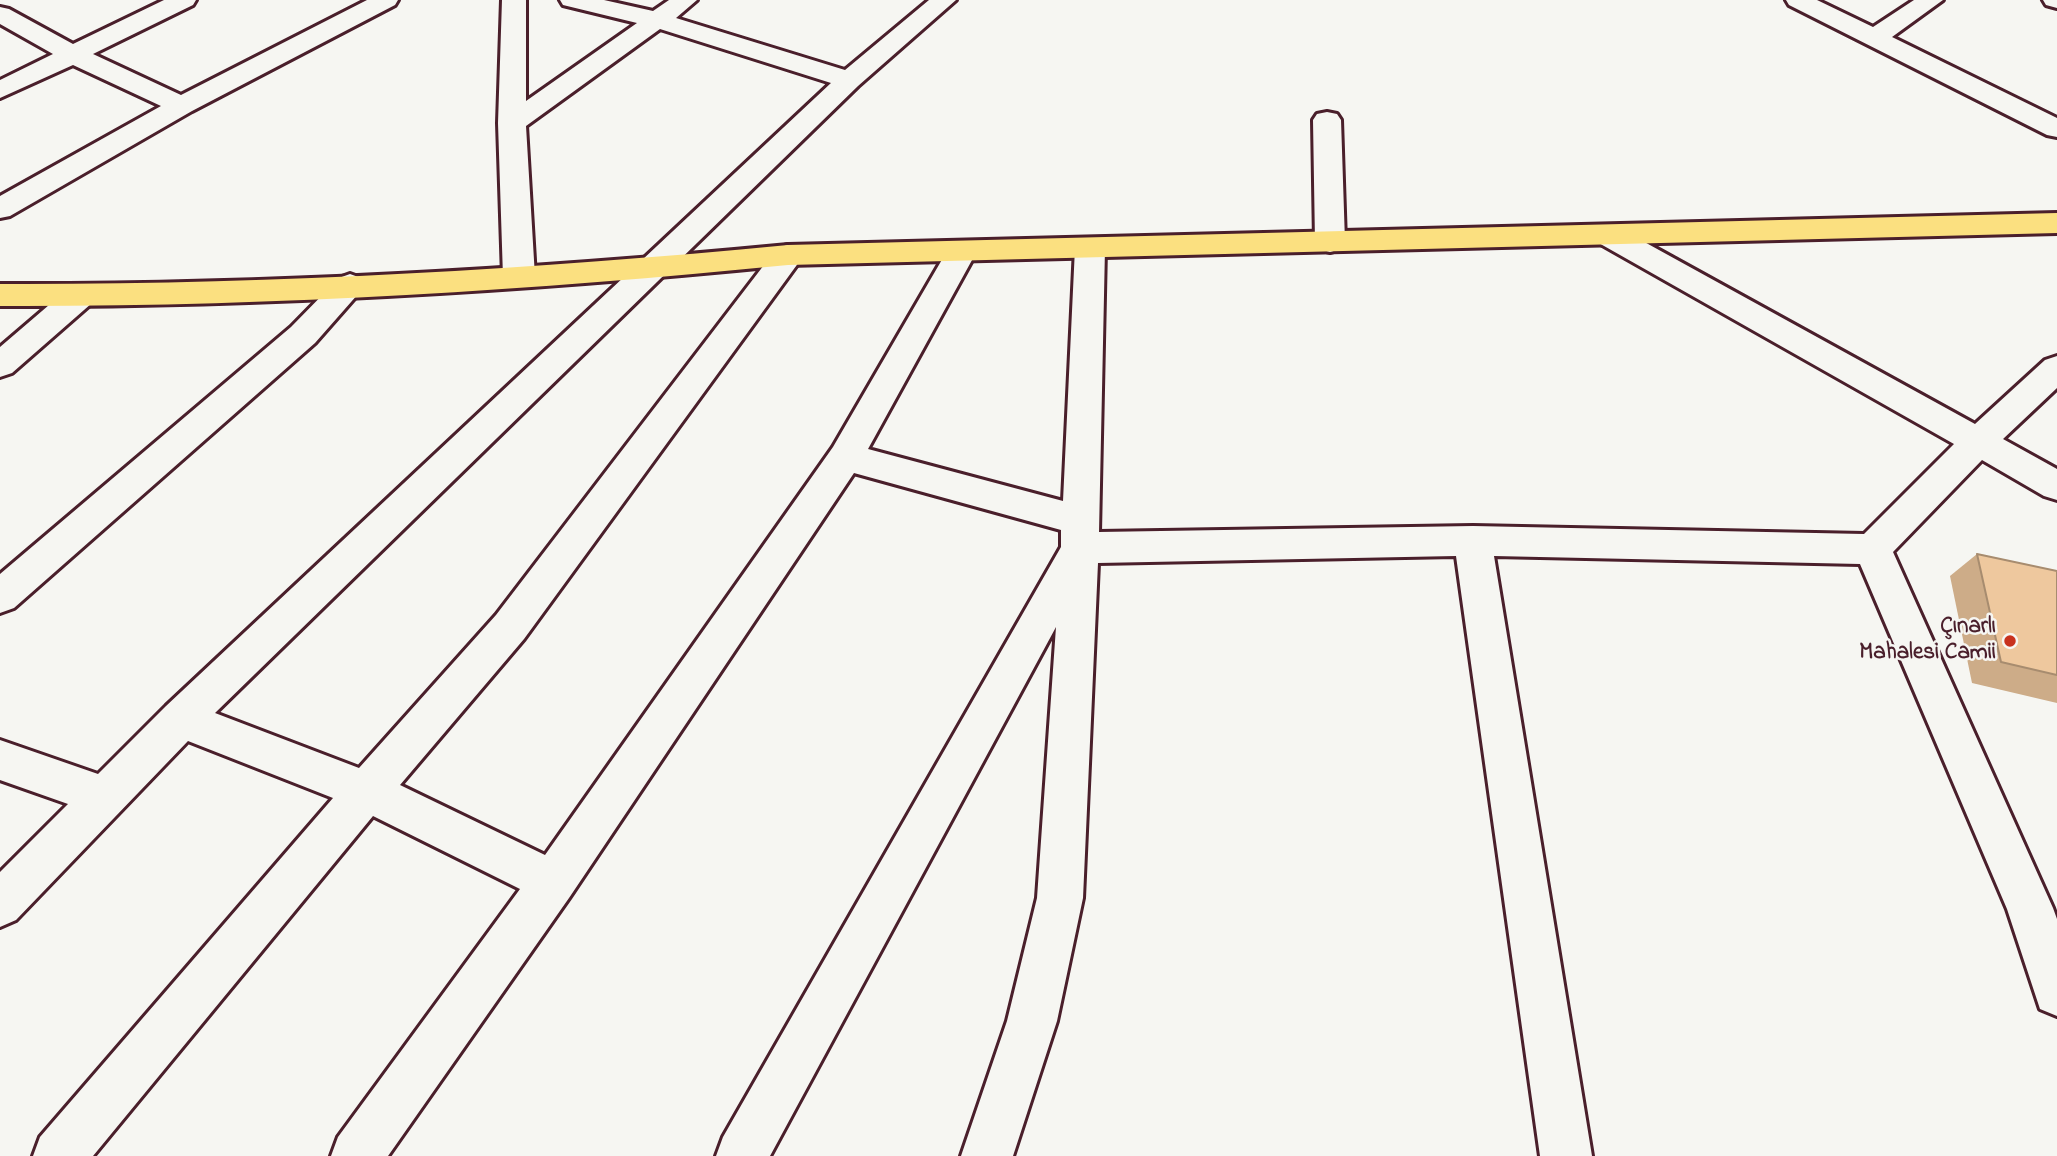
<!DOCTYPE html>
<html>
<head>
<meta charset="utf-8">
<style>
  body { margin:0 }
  canvas { display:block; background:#f6f6f2 }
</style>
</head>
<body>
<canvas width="2057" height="1156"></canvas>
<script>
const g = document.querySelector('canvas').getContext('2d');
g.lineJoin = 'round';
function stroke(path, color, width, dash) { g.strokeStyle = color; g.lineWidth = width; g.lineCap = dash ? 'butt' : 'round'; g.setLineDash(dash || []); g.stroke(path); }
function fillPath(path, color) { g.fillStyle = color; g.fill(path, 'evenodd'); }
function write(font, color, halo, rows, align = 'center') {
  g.font = font + ' "Indie Flower",sans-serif'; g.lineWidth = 5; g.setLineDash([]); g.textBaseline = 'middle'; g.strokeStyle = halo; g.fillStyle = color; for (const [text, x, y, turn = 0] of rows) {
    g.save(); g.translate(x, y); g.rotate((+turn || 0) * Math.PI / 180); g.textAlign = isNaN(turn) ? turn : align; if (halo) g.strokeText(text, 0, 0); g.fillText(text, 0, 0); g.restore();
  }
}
const minor = new Path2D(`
  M164 0H196L193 5 93 54 181 95 367 0H398L395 5 192 111 10 216 0 218V196L161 106 73 65 0 98V80L53 54 0 24V7L9 9 73 44Z
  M502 0H526V101L637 23 563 5 560 0H604L653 11 669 0H697L676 18 845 70 929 0H956L858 86 215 713 359 768 496 615 777 248 788 245 799 248 803 255 799 262 524 639 400 785 545 855 833 447 947 251 951 244 962 241 973 244 977 251 868 449 1063 501 1075 248 1079 241 1090 238 1101 241 1105 248 1099 532 1473 526 1864 534 1954 444 1597 242 1593 235 1597 228 1608 225 1619 228 1975 424 2045 360 2057 356V388L2003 439 2057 469V500L2044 496 1982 460 1893 552 2053 908 2057 919V1016L2040 1009 2007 909 1860 564 1494 556 1592 1156H1540L1456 556 1098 563 1083 898 1057 1021 1013 1156H961L1007 1021 1037 898 1056 627 770 1156H716L723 1137 1061 547V530L854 473 569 898 388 1156H331L338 1137 520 889 373 816 93 1156H33L40 1137 333 798 188 741 16 920 0 927V872L68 804 0 780V740L98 774 166 706 831 83 660 29 526 126 535 277 530 284 519 287 508 284 503 277 498 123Z
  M1786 0H1817L1873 27 1914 0H1943L1892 37 2057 118V137L2047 135 1789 5Z
  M2043 0H2057V8L2046 5Z
  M1327 112 1337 114 1341 120 1345 242 1341 249 1330 252 1319 249 1315 242 1313 120 1317 114Z
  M350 274 361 278 366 285 315 343 14 608 0 613V574L291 327 339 278Z
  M81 284 92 287 97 295 92 303 12 373 0 377V347L70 287Z`);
const major = new Path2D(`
  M2057 213V233L788 265C527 291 263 307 0 306V284C263 285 527 270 788 245Z`);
stroke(minor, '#4a1f2b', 6);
stroke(major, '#4a1f2b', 6);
fillPath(minor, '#f6f6f2');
fillPath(major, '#fbe080');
fillPath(new Path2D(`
  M1977 554 2057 571V703L1972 683 1950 576Z`), '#cdac88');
const building = new Path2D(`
  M1977 554 2057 571V675L2001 662Z`);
fillPath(building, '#eec89e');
stroke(building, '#a78c6f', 2);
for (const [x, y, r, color] of [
  [2010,641,7,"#c8321e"]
]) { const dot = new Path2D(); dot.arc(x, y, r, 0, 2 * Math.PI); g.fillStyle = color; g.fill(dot); stroke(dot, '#f6f6f2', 2.5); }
write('bold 23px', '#4a1f2b', '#f6f6f2', [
  ["Çınarlı",1996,628],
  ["Mahalesi Camii",1996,654]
], 'right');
</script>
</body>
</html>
